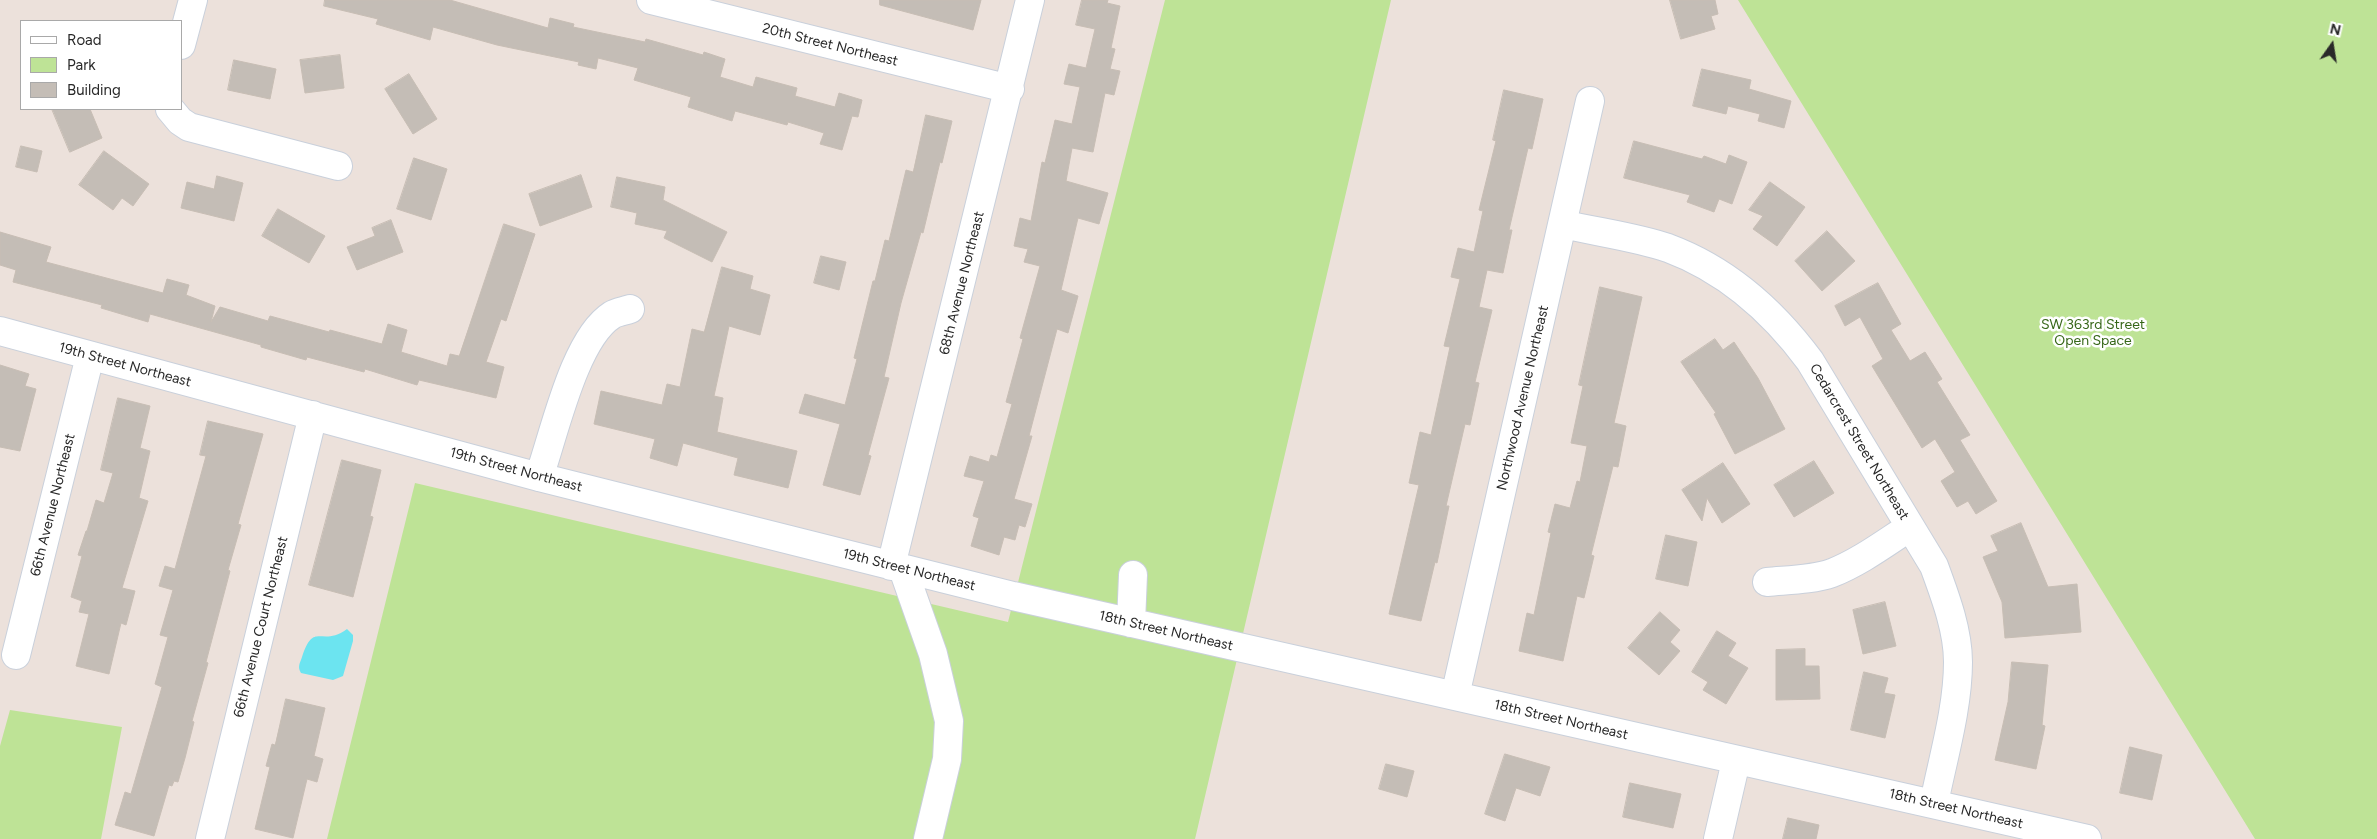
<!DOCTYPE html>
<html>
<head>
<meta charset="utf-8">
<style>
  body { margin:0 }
  #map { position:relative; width:2377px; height:839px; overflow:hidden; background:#ece1db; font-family:Figtree,sans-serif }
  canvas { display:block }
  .legend { position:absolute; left:20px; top:20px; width:162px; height:90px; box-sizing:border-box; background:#fff; border:1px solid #a9a9a9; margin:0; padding:6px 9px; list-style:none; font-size:15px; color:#292929 }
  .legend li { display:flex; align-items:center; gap:10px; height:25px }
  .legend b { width:25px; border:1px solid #a9a9a9 }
  .north { position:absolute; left:2307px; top:20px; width:50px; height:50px; -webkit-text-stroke:4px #fff; paint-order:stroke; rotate:13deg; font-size:14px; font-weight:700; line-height:20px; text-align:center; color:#292929 }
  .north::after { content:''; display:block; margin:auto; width:18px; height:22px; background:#292929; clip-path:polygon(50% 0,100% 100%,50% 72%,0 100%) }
</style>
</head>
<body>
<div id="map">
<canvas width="2377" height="839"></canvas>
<ul class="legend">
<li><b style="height:6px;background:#fff"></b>Road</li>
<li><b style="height:14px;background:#bee396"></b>Park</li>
<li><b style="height:14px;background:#c4bdb6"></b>Building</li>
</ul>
<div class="north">N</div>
</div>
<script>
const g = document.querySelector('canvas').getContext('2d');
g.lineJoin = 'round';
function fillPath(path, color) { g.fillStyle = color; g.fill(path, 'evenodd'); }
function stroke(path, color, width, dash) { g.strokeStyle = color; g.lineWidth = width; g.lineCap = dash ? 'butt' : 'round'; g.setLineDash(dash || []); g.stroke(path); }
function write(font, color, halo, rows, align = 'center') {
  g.font = font + ' Figtree,sans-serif'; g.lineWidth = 5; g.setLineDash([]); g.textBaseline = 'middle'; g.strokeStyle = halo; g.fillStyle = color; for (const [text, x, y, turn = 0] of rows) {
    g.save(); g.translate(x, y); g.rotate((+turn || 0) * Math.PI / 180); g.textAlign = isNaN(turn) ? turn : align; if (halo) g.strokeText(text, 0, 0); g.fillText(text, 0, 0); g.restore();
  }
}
fillPath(new Path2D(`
  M1165 0H1391L1195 839H327L415 483 1008 622Z
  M1738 0H2377V839H2255Z
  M10 710 122 727 101 839H0V746Z`), '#bee396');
fillPath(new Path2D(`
  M347 629 353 635V641L343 676 333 680 301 673C297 667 300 663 302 657 314 620 321 648 347 629Z`), '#6ce4f0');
const building = new Path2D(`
  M325 0H450L548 28 550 18 574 24 573 27 645 42 646 39 703 55 704 52 725 59 720 77 753 87 756 77 797 88 795 96 835 107 839 93 862 100 858 117 852 116 842 150 820 144 824 133 788 122 787 125 735 111 732 121 688 107 691 97 634 80 638 68 598 58 596 69 578 65 579 62 497 45 433 27 430 40 376 24 378 19 324 6Z
  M880 0H981L973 30 880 5Z
  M1082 0H1108L1107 3 1120 6 1111 48 1115 49 1110 69 1120 71 1114 95 1105 93 1093 152 1072 148 1066 181 1108 193 1099 224 1078 218 1061 290 1078 296 1068 333 1057 329 1029 436H1032L1014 499 1032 504 1025 527 1019 525 1015 540 1004 537 999 555 971 546 979 518 973 516 984 481 964 476 970 456 989 462 991 455 997 457 1012 404 1006 402 1023 339 1020 338 1040 266 1024 262 1028 249 1014 246 1020 218 1031 221 1042 162 1045 163 1055 120 1072 124 1080 87 1064 84 1069 64 1086 68 1095 29 1076 25Z
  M1670 0H1715L1718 14 1711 16 1715 29 1681 39Z
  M340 55 344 88 305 93 300 60Z
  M234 60 276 69 270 99 228 90Z
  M1702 69 1751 80 1749 89 1791 101 1784 128 1758 121 1760 114 1728 106 1726 114 1693 106Z
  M409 74 437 119 413 134 385 89Z
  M1504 90 1543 99 1532 149 1528 148 1509 230H1512L1503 273 1487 270 1479 307 1492 310 1475 382 1479 383 1470 425 1465 424 1446 506H1449L1437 563 1435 562 1421 621 1389 614 1419 485 1409 483 1420 432 1431 435 1450 347 1444 346 1460 279 1451 277 1458 248 1474 252 1483 211 1479 210 1496 141 1493 140Z
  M52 109H90L102 138 70 152Z
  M926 115 952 121 942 163 940 162 923 233 921 232 901 303 884 377 889 378 868 455 871 456 860 495 823 485 840 424 799 413 805 394 845 405 857 359 854 358 873 281H875L885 240 889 241 906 170 913 172Z
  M1634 141 1702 159 1704 156 1726 164 1729 155 1747 162 1732 204 1719 199 1714 212 1687 202 1690 195 1624 178Z
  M21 146 42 151 37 172 16 167Z
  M104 151 149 184 133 206 122 198 113 210 79 185Z
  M414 158 447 169 431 220 397 209Z
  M581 175 592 207 540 226 529 194Z
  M217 176 243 183 234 221 181 208 187 182 214 189Z
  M617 177 665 187 663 200 727 232 712 262 664 238 667 231 635 224 637 213 611 207Z
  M1770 182 1805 207 1777 246 1753 229 1763 216 1749 210Z
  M278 209 325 236 309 263 262 236Z
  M391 220 403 252 357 270 347 247 375 236 372 228Z
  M504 224 535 234 506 321 501 319 486 362 504 367 496 398 419 380 417 385 365 369 364 372 307 357 306 360 261 347V345L150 314 148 322 101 308 102 305 13 282 16 270 0 265V232L51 247 46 262 163 293 167 279 189 285 186 295 215 306 211 322 220 307 268 321 270 316 329 332 330 330 382 344 388 324 407 330 401 352 447 366 450 354 459 356Z
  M1827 231 1855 261 1822 291 1795 261Z
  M821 256 846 262 839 290 814 283Z
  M722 267 753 276 750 289 770 295 760 335 729 326 714 396 723 398 717 432 797 451 788 488 734 475 738 458 683 443 677 466 650 458 655 439 594 424 601 391 662 405 667 384 680 387 692 329 704 332Z
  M1878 283 1901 324 1891 330 1910 361 1925 352 1942 379 1937 382 1970 435 1960 440 1997 501 1976 514 1968 501 1957 507 1941 481 1955 472 1935 439 1922 448 1872 366 1883 359 1860 317 1845 326 1835 306Z
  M1600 287 1642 297 1614 423 1626 426 1618 467 1613 466 1591 555 1594 556 1584 598 1577 596 1563 661 1519 651 1527 613 1534 615 1551 533 1548 532 1555 504 1570 508 1577 481 1580 482 1587 446 1571 443 1583 386 1579 385Z
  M1715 339 1723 350 1734 342 1758 378 1785 429 1735 454 1714 414 1716 413 1681 362Z
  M0 365 29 374 25 386 36 389 20 451 0 447Z
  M118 398 150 406 140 448 150 451 139 498 148 501 122 588 135 591 126 625 121 623 109 674 76 666 89 614 79 612 82 601 71 597 82 556 78 555 86 531H87L96 500 104 503 113 473 101 470Z
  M208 421 263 434 238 524 241 525 228 570 230 571 206 662 208 663 192 721 194 722 185 758 178 782 174 781 172 786 169 785 154 836 115 825 125 792 131 794 162 687 155 684 168 637 160 635 173 590 159 586 165 566 175 569 206 456 200 455Z
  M342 460 381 470 370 516 373 517 353 597 309 585Z
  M1814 461 1834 493 1794 517 1774 485Z
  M1723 463 1750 504 1722 523 1707 498 1702 521 1682 490Z
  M2021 523 2048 587 2077 584 2081 632 2005 638 2002 602 1983 557 1998 551 1991 536Z
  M1666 535 1697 542 1688 586 1656 579Z
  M1885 602 1896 646 1863 654 1853 610Z
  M1660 612 1680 630 1670 642 1680 651 1659 675 1628 648Z
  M1717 631 1736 643 1728 656 1748 668 1726 704 1703 690 1708 682 1692 672Z
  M1805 649V666H1819L1820 699 1776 700V650Z
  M2012 662 2048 665 2042 725 2045 726 2036 769 1995 760 2008 702Z
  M1864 672 1888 678 1884 693 1895 695 1885 738 1851 730Z
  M286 699 325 708 314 756 323 759 317 782 307 779 293 838 255 829 270 767 266 766 272 744 275 745Z
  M2130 747 2162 755 2152 800 2120 793Z
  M1505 754 1550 767 1540 796 1516 788 1505 821 1485 814Z
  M1386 764 1414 771 1407 797 1379 789Z
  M1630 783 1681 794 1673 828 1623 817Z
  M1788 818 1819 825 1816 839H1783Z`);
fillPath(building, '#c4bdb6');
stroke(building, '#c7bdb4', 1);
const minor = new Path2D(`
  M651 0 1010 89
  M181 45 193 0
  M170 109 180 121 189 127 338 166
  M1563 224C1596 232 1636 237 1668 248 1727 270 1773 311 1810 361L1934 566C1945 596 1958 630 1958 662 1958 708 1943 758 1934 803
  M0 331 539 477 1013 596 2087 839
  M539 477C554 435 574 339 612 315 617 312 625 311 630 309
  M891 566 1030 0
  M903 569 933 654 949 721 947 759 928 839
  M1767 582C1788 580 1812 580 1832 573 1860 562 1885 543 1910 527
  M1131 623 1133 575
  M16 655 90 356
  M1455 696 1590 101
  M210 839 313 415
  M1718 839 1736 761`);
stroke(minor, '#c9d0db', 30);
stroke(minor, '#fff', 28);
write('14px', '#292929', '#fff', [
  ["20th Street Northeast",830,45,14],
  ["68th Avenue Northeast",962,283,-76],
  ["19th Street Northeast",125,365,15],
  ["Northwood Avenue Northeast",1523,398,-77],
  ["Cedarcrest Street Northeast",1859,442,59],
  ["19th Street Northeast",516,470,15],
  ["66th Avenue Northeast",53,505,-76],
  ["19th Street Northeast",909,570,14],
  ["66th Avenue Court Northeast",261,627,-76],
  ["18th Street Northeast",1166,631,13],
  ["18th Street Northeast",1561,720,13],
  ["18th Street Northeast",1956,809,13]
]);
write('14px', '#376719', '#fff', [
  ["SW 363rd Street",2093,325],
  ["Open Space",2093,341]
]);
</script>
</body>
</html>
